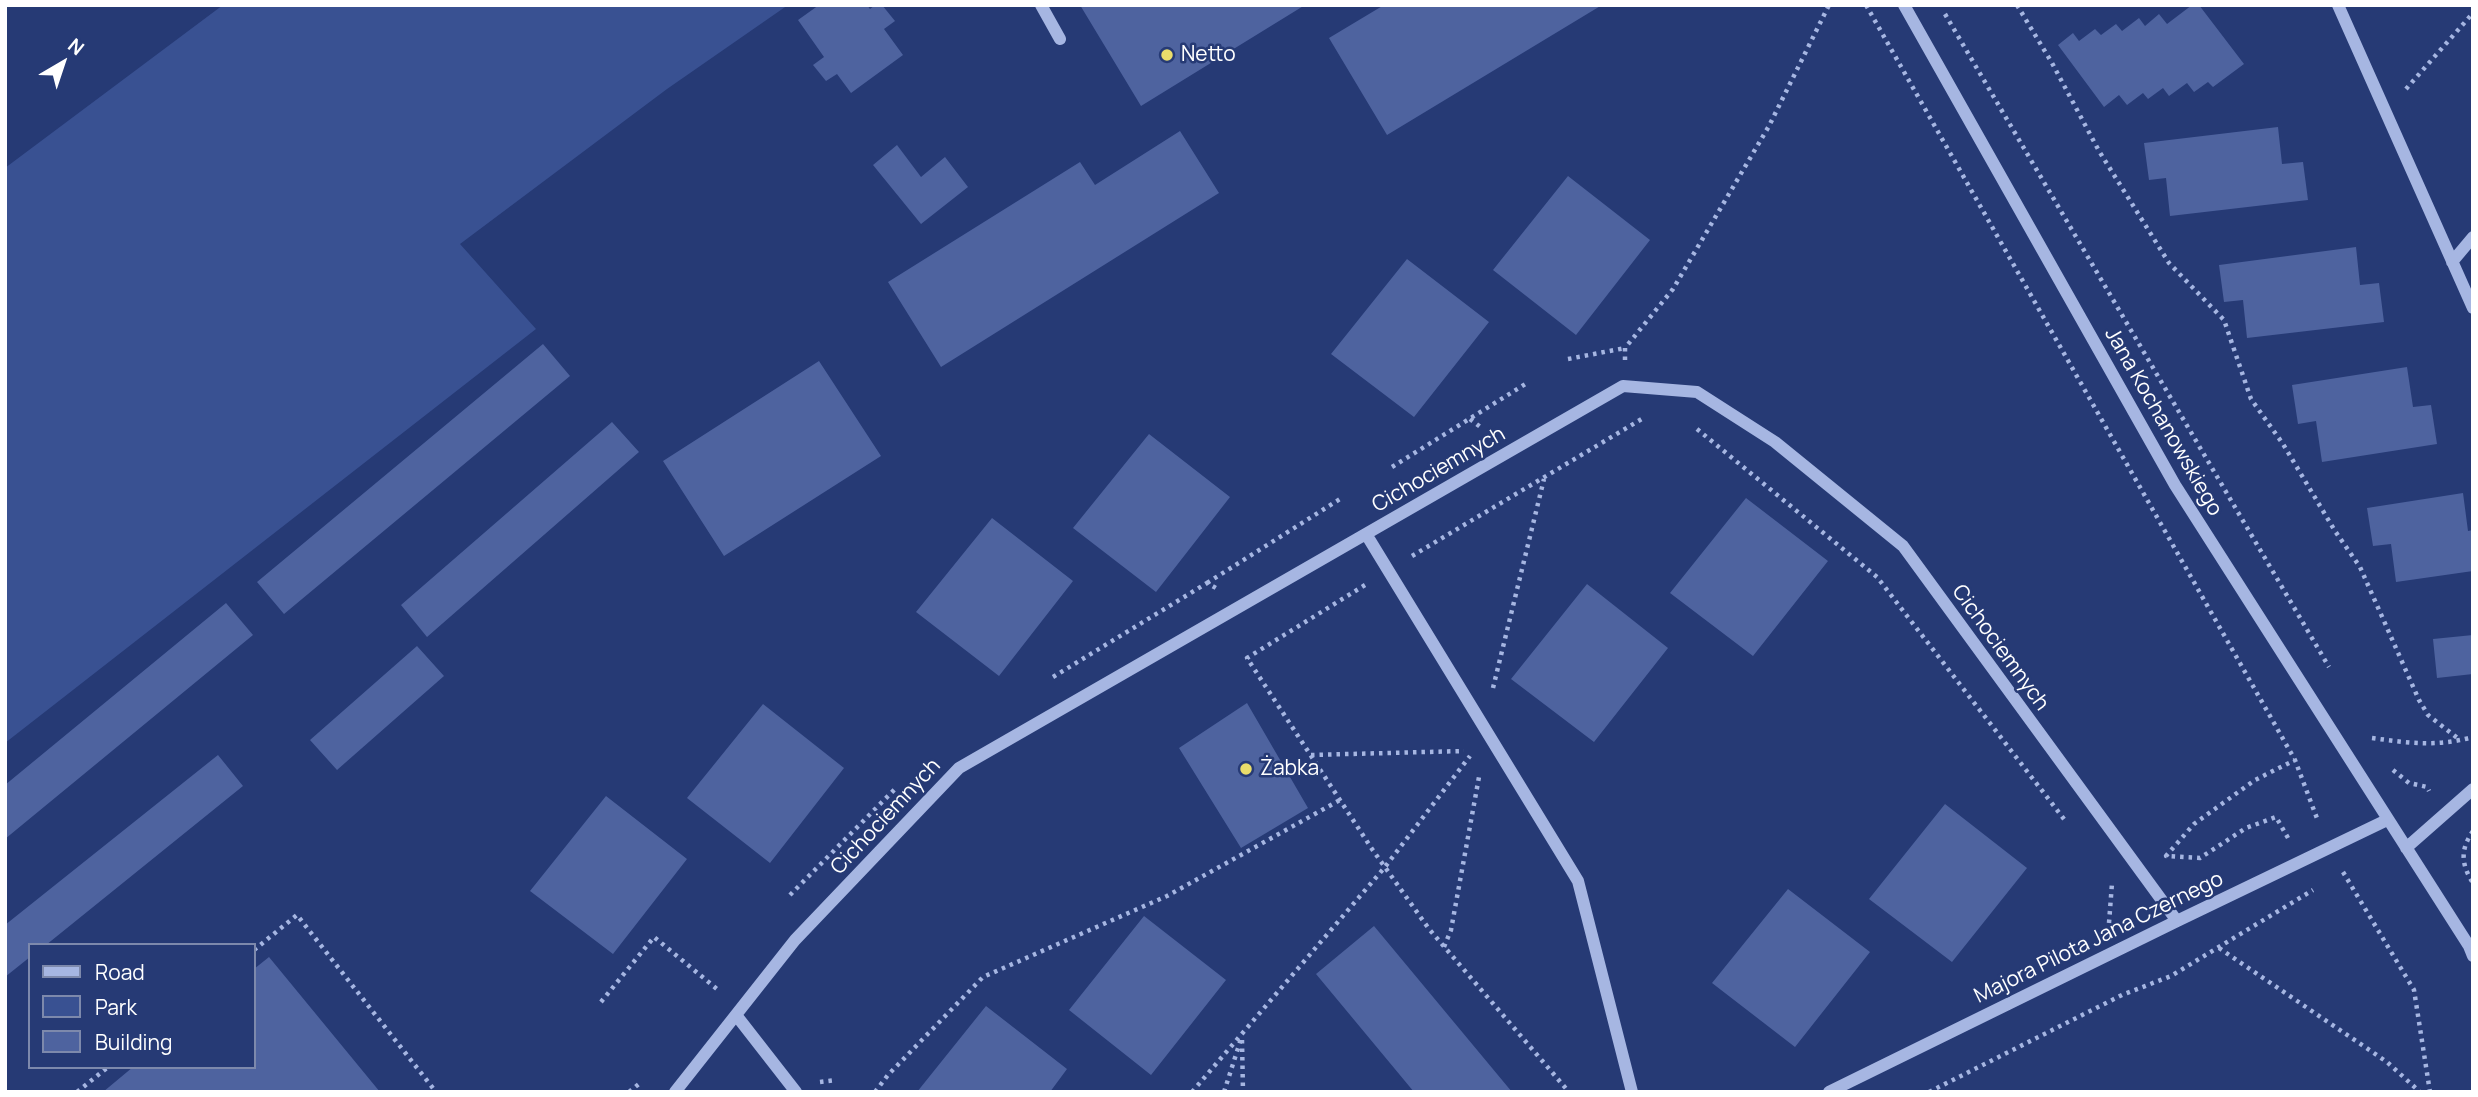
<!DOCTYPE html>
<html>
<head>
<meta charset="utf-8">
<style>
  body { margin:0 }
  #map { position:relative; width:2478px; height:1097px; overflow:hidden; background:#263a75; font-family:Manrope,sans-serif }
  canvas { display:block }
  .frame { position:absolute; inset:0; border:7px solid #fff; pointer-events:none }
  .legend { position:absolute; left:28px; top:943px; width:228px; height:126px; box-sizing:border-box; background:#263a75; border:2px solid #7d89ac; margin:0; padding:9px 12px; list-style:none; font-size:21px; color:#fff }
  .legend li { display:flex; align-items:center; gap:14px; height:35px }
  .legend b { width:35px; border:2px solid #7d89ac }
  .north { position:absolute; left:28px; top:28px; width:70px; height:70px; -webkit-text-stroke:5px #263a75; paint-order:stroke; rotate:39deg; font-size:19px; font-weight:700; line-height:28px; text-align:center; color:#fff }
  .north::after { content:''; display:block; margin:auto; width:24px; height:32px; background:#fff; clip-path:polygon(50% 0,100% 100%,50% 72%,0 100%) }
</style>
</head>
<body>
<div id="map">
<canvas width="2478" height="1097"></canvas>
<div class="frame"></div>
<ul class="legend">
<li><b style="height:9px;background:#a6b6e2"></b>Road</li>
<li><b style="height:19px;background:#395192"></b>Park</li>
<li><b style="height:19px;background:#4e639f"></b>Building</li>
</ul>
<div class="north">N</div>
</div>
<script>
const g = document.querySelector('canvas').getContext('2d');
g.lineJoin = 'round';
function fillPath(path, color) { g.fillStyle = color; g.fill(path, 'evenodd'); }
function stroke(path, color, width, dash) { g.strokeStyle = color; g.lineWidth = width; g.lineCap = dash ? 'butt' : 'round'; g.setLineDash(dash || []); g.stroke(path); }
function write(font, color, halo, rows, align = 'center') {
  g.font = font + ' Manrope,sans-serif'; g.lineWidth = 5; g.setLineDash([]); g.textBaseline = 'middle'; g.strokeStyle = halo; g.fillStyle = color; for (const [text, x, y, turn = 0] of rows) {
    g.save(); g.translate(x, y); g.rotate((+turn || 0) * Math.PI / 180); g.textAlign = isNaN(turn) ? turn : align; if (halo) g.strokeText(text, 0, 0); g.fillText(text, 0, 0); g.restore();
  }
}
fillPath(new Path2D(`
  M223 5H788L667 89 460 244 536 329 5 743V168Z`), '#395192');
fillPath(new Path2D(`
  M819 5H867L870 9 875 5H882L895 21 884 29 903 55 851 93 837 74 826 81 813 65 824 57 798 20Z
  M1080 5H1305L1141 106Z
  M1384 5H1602L1387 135 1329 38Z
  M2192 5H2199L2244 64 2213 87 2208 82 2194 92 2187 83 2169 96 2163 88 2148 99 2143 93 2127 105 2119 95 2104 107 2058 45 2073 33 2079 41 2095 29 2101 35 2116 24 2122 31 2139 18 2145 26 2159 14 2167 24Z
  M2278 127 2282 164 2303 162 2308 200 2170 216 2166 178 2149 180 2144 143Z
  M1180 131 1219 193 941 367 888 282 1080 162 1095 185Z
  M897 145 921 177 945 157 968 187 921 224 873 165Z
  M1568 176 1650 240 1576 335 1493 270Z
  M2356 247 2360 285 2379 283 2384 322 2247 338 2243 300 2224 302 2219 265Z
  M1407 259 1489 322 1414 417 1331 354Z
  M543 344 570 376 284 614 257 582Z
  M819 361 881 456 724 556 663 461Z
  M2407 367 2413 407 2431 405 2437 444 2322 462 2316 421 2298 424 2292 385Z
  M612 422 639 452 427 637 401 605Z
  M1149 434 1230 497 1156 592 1073 528Z
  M2463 493 2468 531 2473 530V571L2396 582 2391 544 2373 546 2367 508Z
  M1746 498 1828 561 1753 656 1670 593Z
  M992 518 1073 581 999 676 916 612Z
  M1587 584 1668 648 1594 742 1511 679Z
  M226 603 253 635 5 839V785Z
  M2473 635V674L2437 678 2433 639Z
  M417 646 444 676 337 770 310 740Z
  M1247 703 1308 808 1241 848 1179 748Z
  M763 704 844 768 770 863 687 798Z
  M218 755 243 786 46 945H30V957L5 977V925Z
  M606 796 687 859 613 954 530 891Z
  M1945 804 2027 868 1952 962 1869 899Z
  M1788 889 1870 952 1795 1047 1712 983Z
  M1144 916 1226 980 1151 1075 1069 1010Z
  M1374 926 1512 1092H1414L1316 974Z
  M269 957 380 1092H103L133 1067H254V969Z
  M986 1006 1067 1069 1050 1092H917Z`), '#4e639f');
stroke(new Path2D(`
  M1866 5 2295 760 2318 821
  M2017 5 2052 63 2099 151 2169 263 2224 320 2251 399 2283 444 2335 531 2360 567 2419 700 2428 715 2460 740
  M1945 14 2329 667
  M2406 89 2473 13
  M1568 359 1625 348
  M1625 360V348L1673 289 1769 126 1829 5
  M1470 419 1483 429
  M1697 429 1877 577 2067 823
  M1392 467 1527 383
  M1412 556 1645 417
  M1207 583 1340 499
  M1365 585 1247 658 1372 849 1429 929 1569 1092
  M1053 677 1207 583 1216 588
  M1493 688 1544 479
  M2372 738C2409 743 2436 747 2473 737
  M1311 755 1464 751
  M2393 770 2409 783 2427 787 2429 791
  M2473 831C2460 850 2461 864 2473 883
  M2288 838 2276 817 2246 828 2200 858 2166 856 2194 824 2255 780 2295 760
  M2343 872 2414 990 2430 1092
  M790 895 895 789
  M2109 923 2112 883
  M1444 947 1451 930 1479 777
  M2219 948 2387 1062 2420 1092
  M254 950 297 915 436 1092
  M601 1002 654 937 717 989
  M1242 1040 1243 1092
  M820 1082 836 1080
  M77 1092 108 1067
  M629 1092 640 1083
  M875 1092 888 1075 983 977 1167 896 1340 800
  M1192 1092 1385 867 1470 756
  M1224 1092 1241 1039
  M1929 1092 2122 995 2171 976 2313 890`), '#a6b6e2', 4.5, [3.5, 5]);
stroke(new Path2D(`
  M1041 5 1060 39
  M1904 5 2175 485 2469 946 2473 956
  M2338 5 2473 308
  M2452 262 2473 237
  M1366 534 1578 881 1632 1092
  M2406 848 2473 789
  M736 1015 796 1092
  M675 1092 795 940 959 768 1623 386 1697 392 1775 442 1903 546 2177 921
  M1829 1092 2177 921 2387 820`), '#a6b6e2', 12);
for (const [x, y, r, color] of [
  [1167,55,7,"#eadd6b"],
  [1246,769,7,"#eadd6b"]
]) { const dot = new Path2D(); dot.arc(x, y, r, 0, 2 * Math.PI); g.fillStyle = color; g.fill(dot); stroke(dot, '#263a75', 2.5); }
write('21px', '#fff', '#263a75', [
  ["Netto",1181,55],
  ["Żabka",1260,769]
], 'left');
write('21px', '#fff', '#263a75', [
  ["Jana Kochanowskiego",2163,422,60],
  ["Cichociemnych",1439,470,-30],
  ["Cichociemnych",2000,648,54],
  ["Cichociemnych",886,817,-47],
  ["Majora Pilota Jana Czernego",2099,938,-26]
]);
</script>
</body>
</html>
